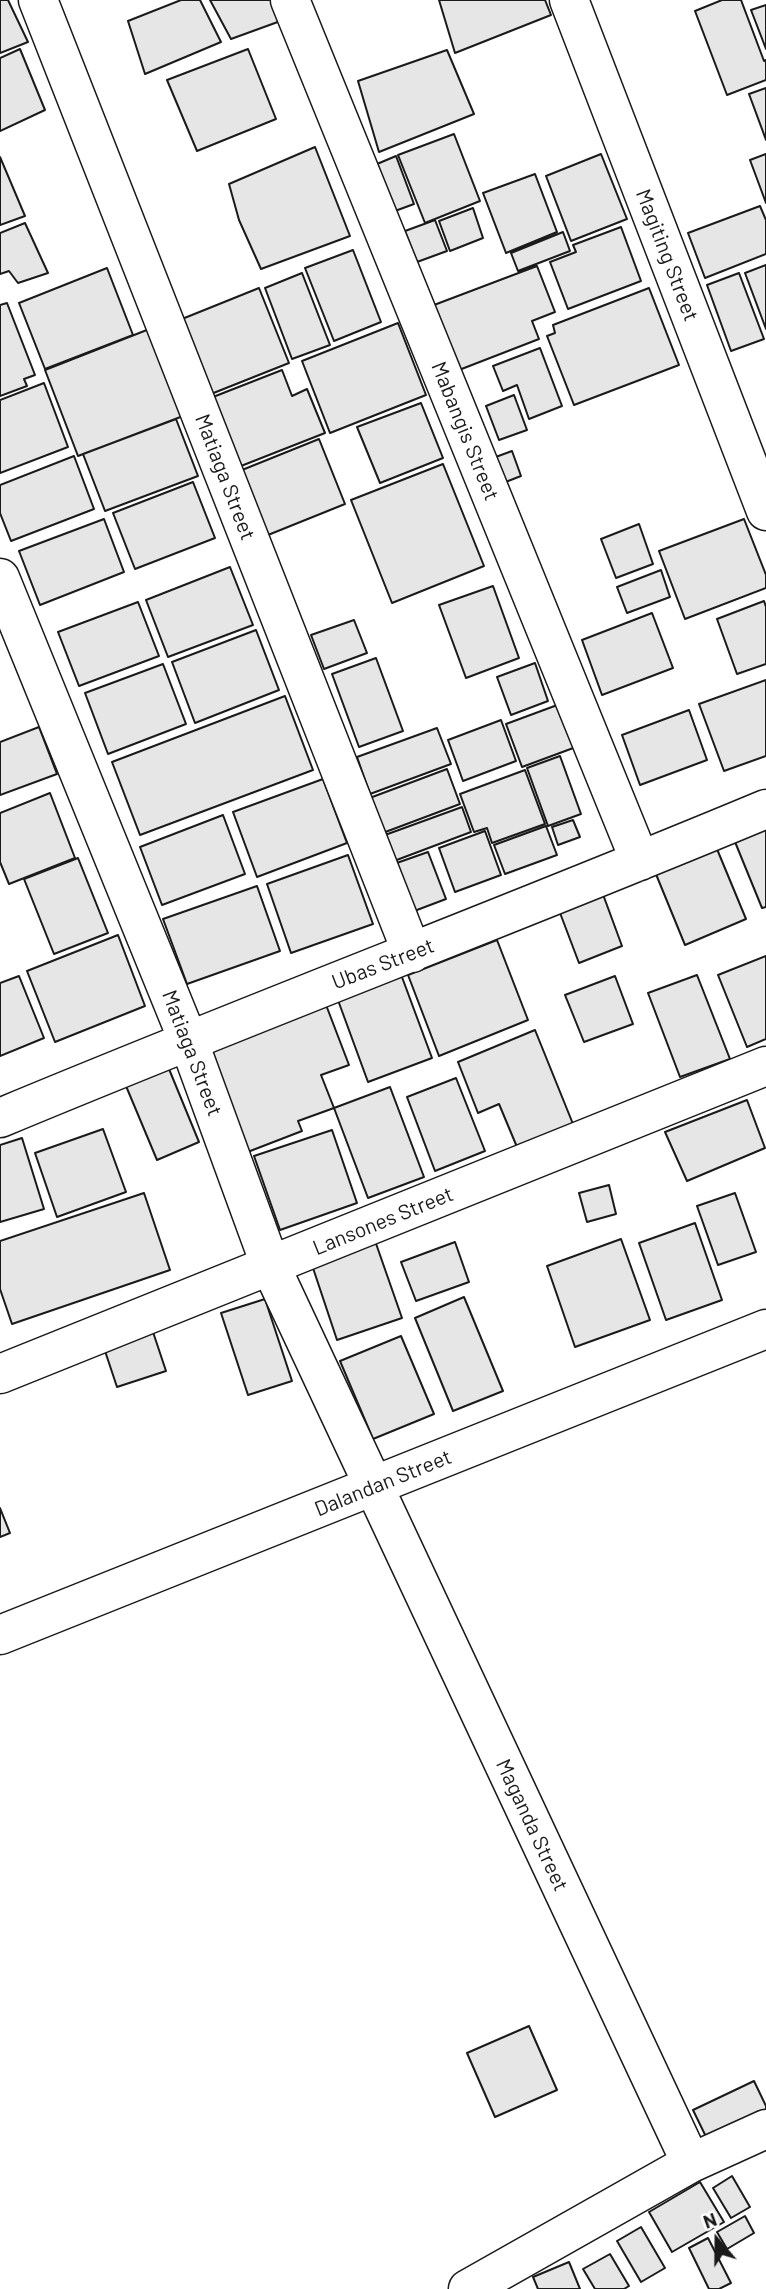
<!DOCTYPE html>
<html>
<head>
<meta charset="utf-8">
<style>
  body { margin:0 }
  #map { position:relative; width:766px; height:2289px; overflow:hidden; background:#fff; font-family:Barlow,sans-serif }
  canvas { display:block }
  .north { position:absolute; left:682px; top:2205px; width:70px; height:70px; -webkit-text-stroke:5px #fff; paint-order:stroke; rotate:340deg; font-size:19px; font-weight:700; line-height:28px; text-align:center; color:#1a1a1a }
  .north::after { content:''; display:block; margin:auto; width:24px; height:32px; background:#1a1a1a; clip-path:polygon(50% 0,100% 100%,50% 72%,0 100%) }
</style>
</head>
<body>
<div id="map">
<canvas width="766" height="2289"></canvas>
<div class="north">N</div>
</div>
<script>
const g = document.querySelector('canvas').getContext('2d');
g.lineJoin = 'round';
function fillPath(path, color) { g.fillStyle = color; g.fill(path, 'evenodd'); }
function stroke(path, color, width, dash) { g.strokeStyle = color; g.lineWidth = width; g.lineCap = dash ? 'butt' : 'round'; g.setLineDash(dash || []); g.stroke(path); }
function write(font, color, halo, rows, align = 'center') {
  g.font = font + ' Barlow,sans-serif'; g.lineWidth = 5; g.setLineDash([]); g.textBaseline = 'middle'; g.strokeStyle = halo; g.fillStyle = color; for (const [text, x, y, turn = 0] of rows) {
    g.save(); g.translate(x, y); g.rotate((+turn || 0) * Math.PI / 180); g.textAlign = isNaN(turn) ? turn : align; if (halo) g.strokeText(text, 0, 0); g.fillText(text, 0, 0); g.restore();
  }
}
const building = new Path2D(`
  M0 0H8L28 42 0 53Z
  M181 0H200L221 42 145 74 128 21Z
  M210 0H277L286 19 231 39Z
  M439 0H545L551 15 455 53Z
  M722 0H741L764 61 766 60V80L727 95 695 11Z
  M766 5V49L751 10Z
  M20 49 45 110 0 131V58Z
  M248 49 276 119 197 151 167 80Z
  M447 50 474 114 379 152 358 81Z
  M766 88V140L749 94Z
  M454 134 480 201 425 223 398 155Z
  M315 147 350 236 261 269 239 220 229 184Z
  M601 154 627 219 571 241 546 176Z
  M766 154V203L750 160Z
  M396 156 414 204 395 211 377 164Z
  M0 157 25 216 0 225Z
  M535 174 557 232 506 253 483 193Z
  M760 206 766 220V254L705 278 688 233Z
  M473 208 483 238 450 251 439 221Z
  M435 220 447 251 417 262 405 231Z
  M25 223 48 273 18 283 9 271 0 274V233Z
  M621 227 641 281 568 309 550 262 576 252 573 245Z
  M563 232 570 251 518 271 511 253Z
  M353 250 381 322 334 341 305 268Z
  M766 265V329L745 273Z
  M537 266 555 312 532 321 539 339 459 370 434 305Z
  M107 268 133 335 45 369 19 303Z
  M302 273 330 345 292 359 265 288Z
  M739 273 764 339 731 351 707 285Z
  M259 288 289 363 211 394 182 319Z
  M649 288 679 365 574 405 547 336 555 333 553 325Z
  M7 303 35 375 24 379 27 386 0 396V305Z
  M398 323 426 395 330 433 302 361Z
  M157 326 191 413 78 456 45 370Z
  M540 348 562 406 529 419 517 385 503 391 493 366Z
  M282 370 292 396 307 389 325 433 241 466 213 397Z
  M44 383 68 447 0 473V400Z
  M514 395 527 430 499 440 486 406Z
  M421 403 443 458 380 483 357 427Z
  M176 419 198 476 105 511 83 454Z
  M319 439 345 504 268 535 242 470Z
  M512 451 521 476 503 483 493 458Z
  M74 456 94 509 11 541 0 513V485Z
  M443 464 484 566 392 603 351 500Z
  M193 482 215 538 135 569 113 513Z
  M104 519 124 572 40 605 19 551Z
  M744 519 766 575V588L685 619 659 551Z
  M639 524 653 564 616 578 601 539Z
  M230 567 253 625 168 657 146 600Z
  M661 570 670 597 627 613 617 587Z
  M493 586 519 658 466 678 439 605Z
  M764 601 766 607V664L737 674 717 619Z
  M138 602 159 656 79 686 58 632Z
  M652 613 673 668 602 695 582 640Z
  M354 620 367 653 324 669 311 635Z
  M256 630 279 690 195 723 172 662Z
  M376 658 403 731 359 747 332 674Z
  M535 663 548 701 511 715 497 677Z
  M163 664 186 724 108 754 85 693Z
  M766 680V756L724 771 699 704Z
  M285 696 313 770 140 835 112 762Z
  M560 704 576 747 522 767 506 724Z
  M689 710 707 760 640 785 622 735Z
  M501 720 516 761 463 781 448 740Z
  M39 727 57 774 0 795V742Z
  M437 728 451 764 370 794 357 757Z
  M560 756 581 814 548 826 527 768Z
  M447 769 460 804 380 834 367 799Z
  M525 770 545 824 492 843 487 828 474 832 460 794Z
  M323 779 347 843 257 877 233 812Z
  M50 793 75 858 9 884 0 862V813Z
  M462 807 471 832 394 861 385 835Z
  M223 815 245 874 162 905 140 847Z
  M573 820 580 837 558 845 552 827Z
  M766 824V907L762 908 733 837Z
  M546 826 557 855 505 874 494 845Z
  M485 831 501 875 455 892 439 848Z
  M712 837 746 919 685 945 651 862Z
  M428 852 446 899 409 913 391 865Z
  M348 855 373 924 291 953 267 884Z
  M78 858 108 933 54 954 24 879Z
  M257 886 280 951 187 984 163 919Z
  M601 889 622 946 579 963 557 905Z
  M118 935 145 1006 55 1042 27 971Z
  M497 940 528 1020 439 1056 408 975Z
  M766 956V1039L747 1047 718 975Z
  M399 969 432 1058 368 1082 335 992Z
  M697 975 730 1059 680 1077 648 993Z
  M19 976 44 1038 0 1056V983Z
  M615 976 633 1024 584 1042 565 995Z
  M323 997 349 1065 321 1075 334 1108 298 1121 302 1131 245 1153 204 1042Z
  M535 1030 573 1124 517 1147 499 1104 478 1113 458 1062Z
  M169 1069 199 1142 157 1160 126 1086Z
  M456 1078 485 1151 435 1171 407 1097Z
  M390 1087 424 1177 368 1198 334 1108Z
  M747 1100 765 1148 687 1181 665 1132Z
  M103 1129 126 1192 57 1217 35 1153Z
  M332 1130 357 1203 280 1230 254 1156Z
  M22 1138 44 1209 0 1222V1145Z
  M609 1185 616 1214 587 1222 579 1193Z
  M144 1193 170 1270 12 1324 0 1289V1241Z
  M735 1193 756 1252 718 1265 697 1206Z
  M695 1223 722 1300 666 1320 639 1243Z
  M373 1235 402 1318 337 1340 309 1256Z
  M621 1239 650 1320 575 1347 547 1266Z
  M455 1242 469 1282 416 1301 401 1262Z
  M464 1297 503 1391 453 1411 415 1318Z
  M265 1299 292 1381 248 1395 221 1313Z
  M153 1332 166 1371 117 1387 104 1348Z
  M401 1336 434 1414 373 1439 340 1361Z
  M0 1508 10 1533 0 1537Z
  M529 2026 557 2090 495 2117 467 2053Z
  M754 2081 766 2106V2121L711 2147 693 2110Z
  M732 2176 750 2207 731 2218 713 2188Z
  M700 2182 724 2222 672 2252 649 2212Z
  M745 2216 754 2233 727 2249 717 2232Z
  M641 2227 665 2268 641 2282 617 2241Z
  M708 2238 731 2283 719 2289H709L689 2248Z
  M610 2254 629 2286 624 2289H595L583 2269Z
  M569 2262 580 2289H538L533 2277Z`);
fillPath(building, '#e6e6e6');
stroke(building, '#1a1a1a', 2);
const minor = new Path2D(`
  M38 0 412 953
  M290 0 640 861
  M569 0 766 511
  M0 578 188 1040 271 1267 691 2163
  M0 1118C254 1012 512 915 766 809
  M0 1374 766 1066
  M0 1635 766 1329
  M468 2289 691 2163 766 2129`);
stroke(minor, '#1a1a1a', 41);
stroke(minor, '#fff', 38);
write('21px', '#1a1a1a', '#fff', [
  ["Magiting Street",667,255,69],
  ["Mabangis Street",465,431,68],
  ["Matiaga Street",225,477,69],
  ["Ubas Street",383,964,-21],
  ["Matiaga Street",192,1053,69],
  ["Lansones Street",383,1221,-22],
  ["Dalandan Street",383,1483,-22],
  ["Maganda Street",532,1825,65]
]);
</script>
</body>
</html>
